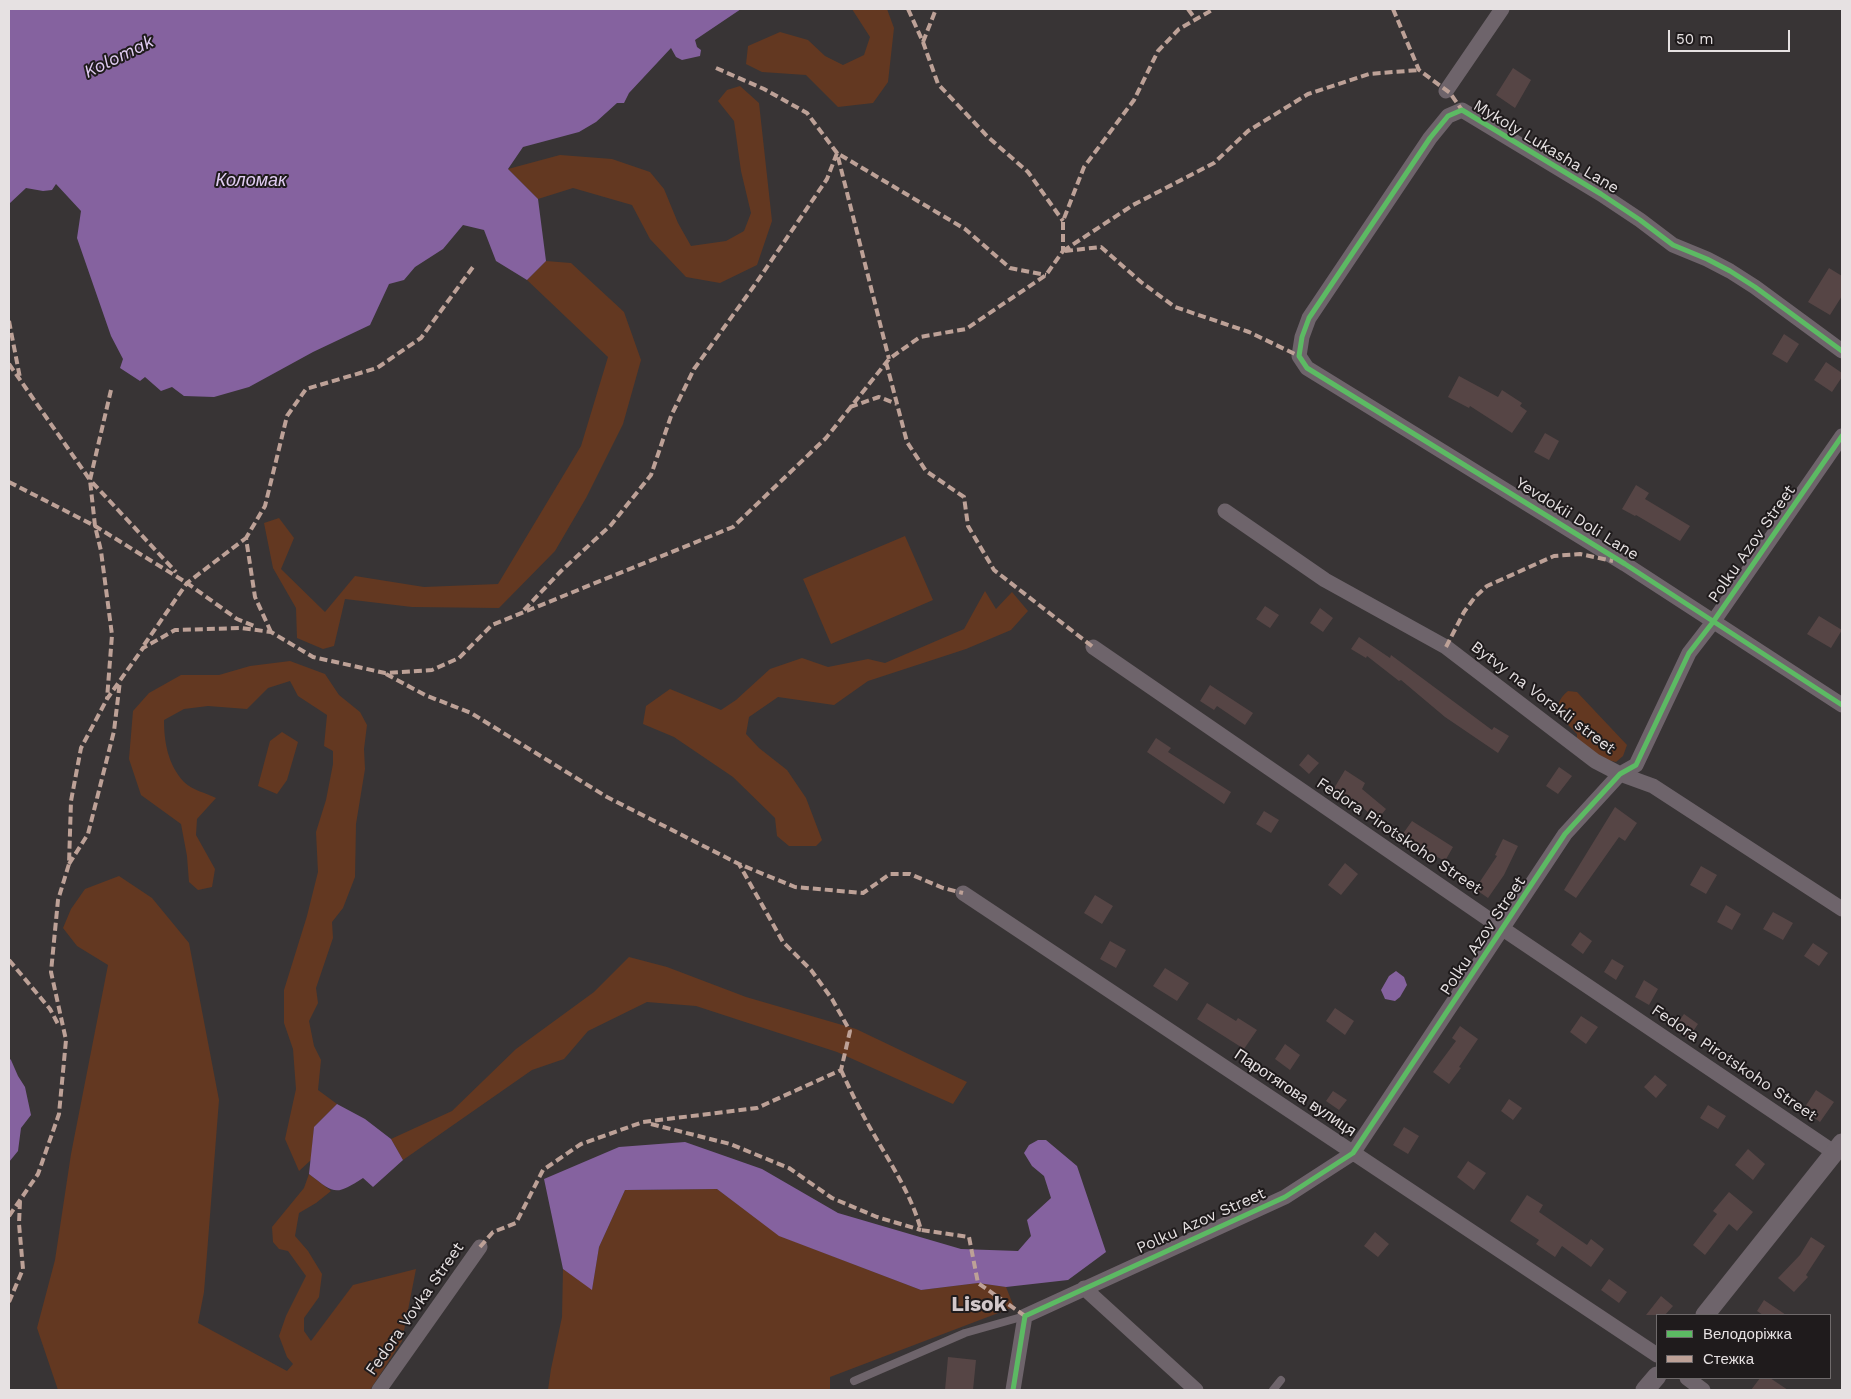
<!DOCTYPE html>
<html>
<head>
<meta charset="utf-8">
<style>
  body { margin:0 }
  #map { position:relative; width:1851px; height:1399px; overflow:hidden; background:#383435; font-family:"Work Sans",sans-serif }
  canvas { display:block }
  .frame { position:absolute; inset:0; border:10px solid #e6e1e2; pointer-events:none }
  .legend { position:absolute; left:1656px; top:1314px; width:175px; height:65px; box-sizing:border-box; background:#1f1b1c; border:1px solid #6f6a6b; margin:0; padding:6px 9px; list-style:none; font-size:15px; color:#e6e1e2 }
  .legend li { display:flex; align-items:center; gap:10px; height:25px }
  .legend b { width:25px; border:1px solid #6f6a6b }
  .scale { position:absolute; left:1668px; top:30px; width:122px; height:22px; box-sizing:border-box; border:2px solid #e6e1e2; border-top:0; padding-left:6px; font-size:15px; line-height:18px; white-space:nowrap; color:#e6e1e2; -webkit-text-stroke:4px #1f1b1c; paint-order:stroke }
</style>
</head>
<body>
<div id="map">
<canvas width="1851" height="1399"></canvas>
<div class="frame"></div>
<ul class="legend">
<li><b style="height:6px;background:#5cba63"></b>Велодоріжка</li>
<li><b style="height:6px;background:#bda197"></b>Стежка</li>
</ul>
<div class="scale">50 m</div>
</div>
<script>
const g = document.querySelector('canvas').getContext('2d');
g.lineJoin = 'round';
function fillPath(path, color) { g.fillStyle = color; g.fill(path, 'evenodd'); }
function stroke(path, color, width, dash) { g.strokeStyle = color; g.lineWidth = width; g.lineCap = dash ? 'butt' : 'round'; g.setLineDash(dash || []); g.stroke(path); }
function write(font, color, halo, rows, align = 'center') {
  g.font = font + ' "Work Sans",sans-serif'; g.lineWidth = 4; g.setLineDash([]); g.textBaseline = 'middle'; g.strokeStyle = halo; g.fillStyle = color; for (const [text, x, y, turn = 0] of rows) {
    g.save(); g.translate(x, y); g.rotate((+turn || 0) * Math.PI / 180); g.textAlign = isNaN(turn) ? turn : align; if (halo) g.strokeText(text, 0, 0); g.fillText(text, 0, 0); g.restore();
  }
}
fillPath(new Path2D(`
  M852 9H887L894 28 888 82 873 103 838 107 806 75 762 72 746 64 748 46 780 32 808 40 825 56 843 65 864 55 870 37Z
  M740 86 759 103 772 221 757 265 720 283 686 277 650 239 632 205 573 188 538 199 508 169 560 155 612 159 650 172 664 189 678 223 691 246 726 241 744 231 751 213 741 171 734 121 718 101 727 90Z
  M546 261 571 263 624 312 641 360 623 424 586 498 555 551 499 608 412 607 345 599 334 646 323 649 297 638 296 608 273 568 264 523 279 518 294 538 281 569 325 612 355 576 424 587 498 584 581 446 608 357 527 280Z
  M905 536 933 600 831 644 803 579Z
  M985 591 996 609 1012 592 1028 611 1011 630 966 649 868 681 834 705 778 697 749 717 746 734 759 748 787 770 806 798 822 840 816 846H789L777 836 775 818 733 777 674 737 643 724 646 706 670 689 721 710 736 700 770 669 802 658 828 667 868 659 885 663 964 629Z
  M290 661 325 674 339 695 360 712 367 725 364 749 365 769 356 824 355 877 343 908 332 922 333 938 316 988 318 1003 309 1021 314 1046 321 1060 318 1090 337 1104 314 1127 311 1160 299 1171 285 1139 296 1089 293 1049 284 1023V990L307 916 318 872 316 832 326 800 333 764V751L324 746 327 715 298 696 290 681 268 688 247 709 208 706 184 709 164 720C164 742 168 765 184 782 192 790 206 793 216 798L197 819 196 835 215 869 212 887 198 890 189 882 187 856 181 824 141 795 129 759 133 711 149 693 181 675H219L250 666Z
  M1568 691 1577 692 1627 745 1623 756 1616 762 1600 758 1577 742V734C1563 719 1548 708 1568 691Z
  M282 732 298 742 287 780 277 794 258 786 270 741Z
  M119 876 152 898 189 943 219 1100 204 1292 198 1323 287 1371 293 1364 287 1357 279 1336 286 1316 306 1276 288 1251 279 1249 273 1242 272 1227 304 1188 309 1174 331 1191 316 1203 299 1213 295 1236 308 1251 322 1274 319 1297 304 1318V1331L311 1341 353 1285 416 1269 402 1341 370 1390H58L37 1328 55 1260 71 1154 108 965 77 946 63 928 71 909 85 889Z
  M629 957 667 967 746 997 856 1029 967 1082 953 1104 837 1052 696 1006 647 1002 588 1031 564 1059 532 1070 403 1160 391 1139 452 1111 516 1049 594 992Z
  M717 1189 780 1236 921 1290 978 1283 1006 1287 1014 1307 830 1377V1390H548L551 1369 562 1317 563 1269 592 1289 599 1247 625 1190Z`), '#633821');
fillPath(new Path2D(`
  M9 9H741L695 40 697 47 701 50 700 56 682 60 676 57 671 48 629 93 624 103H617L596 122 579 132 523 147 508 169 538 199 546 261 527 280 496 261 484 230 463 225 443 249 415 267 404 280 389 284 370 325 313 352 249 387 214 397 184 396 172 387 161 391 145 377 140 381 120 368 123 359 111 336 77 238 81 211 56 184 52 190 43 191 26 188 9 204Z
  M1396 971 1404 977 1407 985 1400 997 1395 1001 1385 999 1381 990 1389 976Z
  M9 1058 11 1060 18 1076 25 1087 31 1115 21 1128 18 1151 9 1162Z
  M337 1104 365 1119 391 1139 403 1160 373 1187 363 1178C335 1196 335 1194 309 1174L314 1127Z
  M1038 1140H1046L1077 1166 1106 1252 1068 1280 1006 1287 978 1283 921 1290 779 1236 717 1189 625 1190 599 1247 592 1290 563 1269 544 1179 619 1147 685 1142 762 1169 838 1213 961 1249 1018 1251 1031 1236 1027 1220 1051 1198 1044 1176 1032 1166 1024 1153 1029 1145Z`), '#85629f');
fillPath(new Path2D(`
  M1513 68 1531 80 1515 108 1496 95Z
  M1829 268 1842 276V296L1830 315 1808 302Z
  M1784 334 1799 344 1787 363 1772 354Z
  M1826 362 1842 373V377L1832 392 1814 380Z
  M1459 376 1498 397 1502 390 1522 403 1520 406 1527 411 1512 433 1470 406 1469 408 1448 397Z
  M1545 433 1559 441 1549 460 1534 452Z
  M1636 485 1649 493 1645 499 1690 526 1680 541 1636 515 1635 516 1622 509Z
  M1265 606 1279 615 1270 628 1256 619Z
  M1320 608 1333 618 1323 632 1310 623Z
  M1819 616 1842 630 1831 648 1807 634Z
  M1359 637 1390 658 1391 655 1492 730 1494 727 1509 736 1498 753 1445 717 1401 680 1399 681 1367 656 1366 658 1351 649Z
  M1210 685 1253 713 1245 725 1217 706 1214 710 1200 701Z
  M1156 738 1171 748 1168 752 1231 792 1224 804 1147 752Z
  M1308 754 1319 763 1309 774 1299 765Z
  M1559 767 1572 776 1558 794 1546 786Z
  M1345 770 1365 783 1362 789 1386 809 1377 820 1354 800 1352 803 1333 790Z
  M1615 807 1637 823 1625 841 1619 837 1576 898 1564 890Z
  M1264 811 1279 820 1271 833 1256 824Z
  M1412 821 1453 847 1445 861 1416 846 1402 835Z
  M1503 839 1518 846 1504 875 1488 898 1475 889 1497 856 1495 855Z
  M1345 863 1358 874 1341 895 1328 885Z
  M1701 866 1717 875 1706 894 1690 885Z
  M1095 895 1113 906 1102 924 1084 913Z
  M1726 905 1741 914 1732 930 1717 922Z
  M1773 912 1793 923 1783 940 1763 929Z
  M1580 932 1592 941 1583 954 1571 945Z
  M1110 941 1126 950 1116 968 1100 959Z
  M1813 943 1828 953 1819 966 1804 956Z
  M1612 959 1624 966 1616 980 1604 972Z
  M1165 968 1189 983 1177 1001 1153 986Z
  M1644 980 1658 989 1649 1005 1635 997Z
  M1207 1003 1236 1021 1238 1018 1257 1030 1244 1049 1197 1019Z
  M1335 1008 1354 1021 1345 1035 1326 1021Z
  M1684 1014 1698 1024 1688 1039 1673 1029Z
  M1581 1016 1598 1027 1586 1044 1570 1032Z
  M1460 1026 1478 1039 1459 1067 1461 1068 1449 1084 1433 1072 1456 1041 1452 1038Z
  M1285 1044 1300 1055 1290 1070 1275 1059Z
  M1655 1075 1667 1085 1656 1098 1644 1087Z
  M1816 1090 1834 1102 1820 1122 1803 1110Z
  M1333 1091 1347 1100 1339 1110 1326 1101Z
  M1509 1099 1522 1108 1513 1120 1501 1111Z
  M1708 1105 1726 1116 1718 1129 1700 1118Z
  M1404 1127 1419 1136 1408 1154 1393 1145Z
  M1748 1149 1765 1164 1753 1180 1735 1165Z
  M1468 1161 1486 1173 1474 1190 1457 1177Z
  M1729 1192 1753 1212 1737 1231 1729 1224 1705 1255 1693 1245 1717 1214 1713 1211Z
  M1527 1195 1543 1205 1539 1212 1587 1245 1591 1239 1604 1249 1591 1267 1562 1246 1555 1257 1536 1244 1539 1240 1510 1221Z
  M1375 1232 1389 1244 1378 1257 1364 1246Z
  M1811 1237 1825 1246 1806 1275 1808 1277 1794 1292 1778 1278 1800 1255Z
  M1609 1279 1627 1292 1619 1303 1601 1290Z
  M1661 1296 1673 1306 1665 1315H1646Z
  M1764 1300 1786 1315H1763L1757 1311Z
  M948 1357 976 1360 973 1390H945Z
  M1760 1378H1770L1788 1390H1751Z`), '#564545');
stroke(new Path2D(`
  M854 1381 965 1333 1025 1316
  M1273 1390 1281 1380`), '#6e646b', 8);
stroke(new Path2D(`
  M1446 91 1502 9
  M1842 351 1755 287 1730 271 1707 259 1673 245 1640 220 1601 194 1462 110 1448 116 1430 138 1309 318 1302 337 1299 356 1307 368 1625 564 1842 705
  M1225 511 1325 580 1446 647 1595 761 1620 774 1653 786 1842 909
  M1093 647 1503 929 1835 1153
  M963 893 1657 1355
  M1084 1288 1196 1390
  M1687 1378 1703 1390
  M379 1390 480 1247
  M1013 1390 1025 1316 1285 1197 1353 1153 1565 834 1620 774 1636 765 1689 653 1713 622 1842 436`), '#6e646b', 15);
stroke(new Path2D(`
  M1705 1315 1842 1143
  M1645 1390 1657 1376`), '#6e646b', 19);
stroke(new Path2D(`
  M908 9 923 42 938 84 988 137 1028 172 1063 221
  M1188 9 1196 20
  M1393 9 1419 70 1450 93 1462 110
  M923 42 936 9
  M716 68 764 89 807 113 837 153 889 359
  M1063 251 1133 205 1214 163 1248 131 1308 94 1369 74 1419 70
  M1065 251 1101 247 1141 282 1175 307 1249 332 1299 356
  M9 321 20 378
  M886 362 907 442 926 471 964 497 968 526 994 570 1093 647
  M9 364 90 480 95 526 101 551 112 635 107 699
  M111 390 90 480 176 572
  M850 407 879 397 897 404
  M9 482 95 526 187 583 237 619 257 627
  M524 610 561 571 611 525 651 475 671 416 694 369 754 286 827 179 837 153 965 229 1010 268 1046 275
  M271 632 255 597 246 538 265 506 287 416 306 389 377 368 421 338 473 267
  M144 645 187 583 246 538
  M1446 647 1464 612 1475 597 1487 586 1554 556 1580 554 1613 561
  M386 674 425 695 471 713 607 797 739 864 795 887 863 893 890 874H910L943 888 963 893
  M69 864 88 834 114 731 120 681
  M9 960 50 1009 59 1026
  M841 1070C847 1083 853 1096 860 1109 880 1149 909 1186 921 1230L969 1237 978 1283 1025 1316
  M651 1124 730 1144 789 1168 832 1198 877 1217 921 1230
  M9 1216 38 1174 59 1114 66 1040 51 972 58 900 69 864 71 801 81 748 107 699 143 648 175 630 241 628 271 632 313 657 385 673 432 670 459 658 492 625 733 527 826 438 889 359 920 337 966 329 1046 275 1063 251V221L1084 167 1134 100 1158 51 1179 29 1214 9
  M480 1247 493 1232 516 1223 543 1170 581 1144 643 1122 757 1108 841 1070 850 1031 832 999 811 970 783 942 739 864
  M9 1302 23 1269 19 1224 20 1201`), '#bda197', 4, [8, 4]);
stroke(new Path2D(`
  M1842 351 1755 287 1730 271 1707 259 1673 245 1640 220 1601 194 1462 110 1448 116 1430 138 1309 318 1302 337 1299 356 1307 368 1625 564 1842 705
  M1013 1390 1025 1316 1285 1197 1353 1153 1565 834 1620 774 1636 765 1689 653 1713 622 1842 436`), '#5cba63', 5);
write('16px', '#e6e1e2', '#1f1b1c', [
  ["Mykoly Lukasha Lane",1546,147,31],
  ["Yevdokii Doli Lane",1577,519,32],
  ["Polku Azov Street",1752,544,-55],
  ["Bytvy na Vorskli street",1543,698,37],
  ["Fedora Pirotskoho Street",1399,836,34],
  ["Polku Azov Street",1483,936,-56],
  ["Fedora Pirotskoho Street",1734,1063,34],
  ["Паротягова вулиця",1295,1093,34],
  ["Polku Azov Street",1201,1221,-24],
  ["Fedora Vovka Street",415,1309,-55]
]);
write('italic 18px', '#e1cdf2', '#1f1b1c', [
  ["Kolomak",119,57,-26],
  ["Коломак",251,181]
]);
write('bold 21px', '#d2c8ca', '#1f1b1c', [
  ["Lisok",979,1305]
]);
</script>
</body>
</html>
